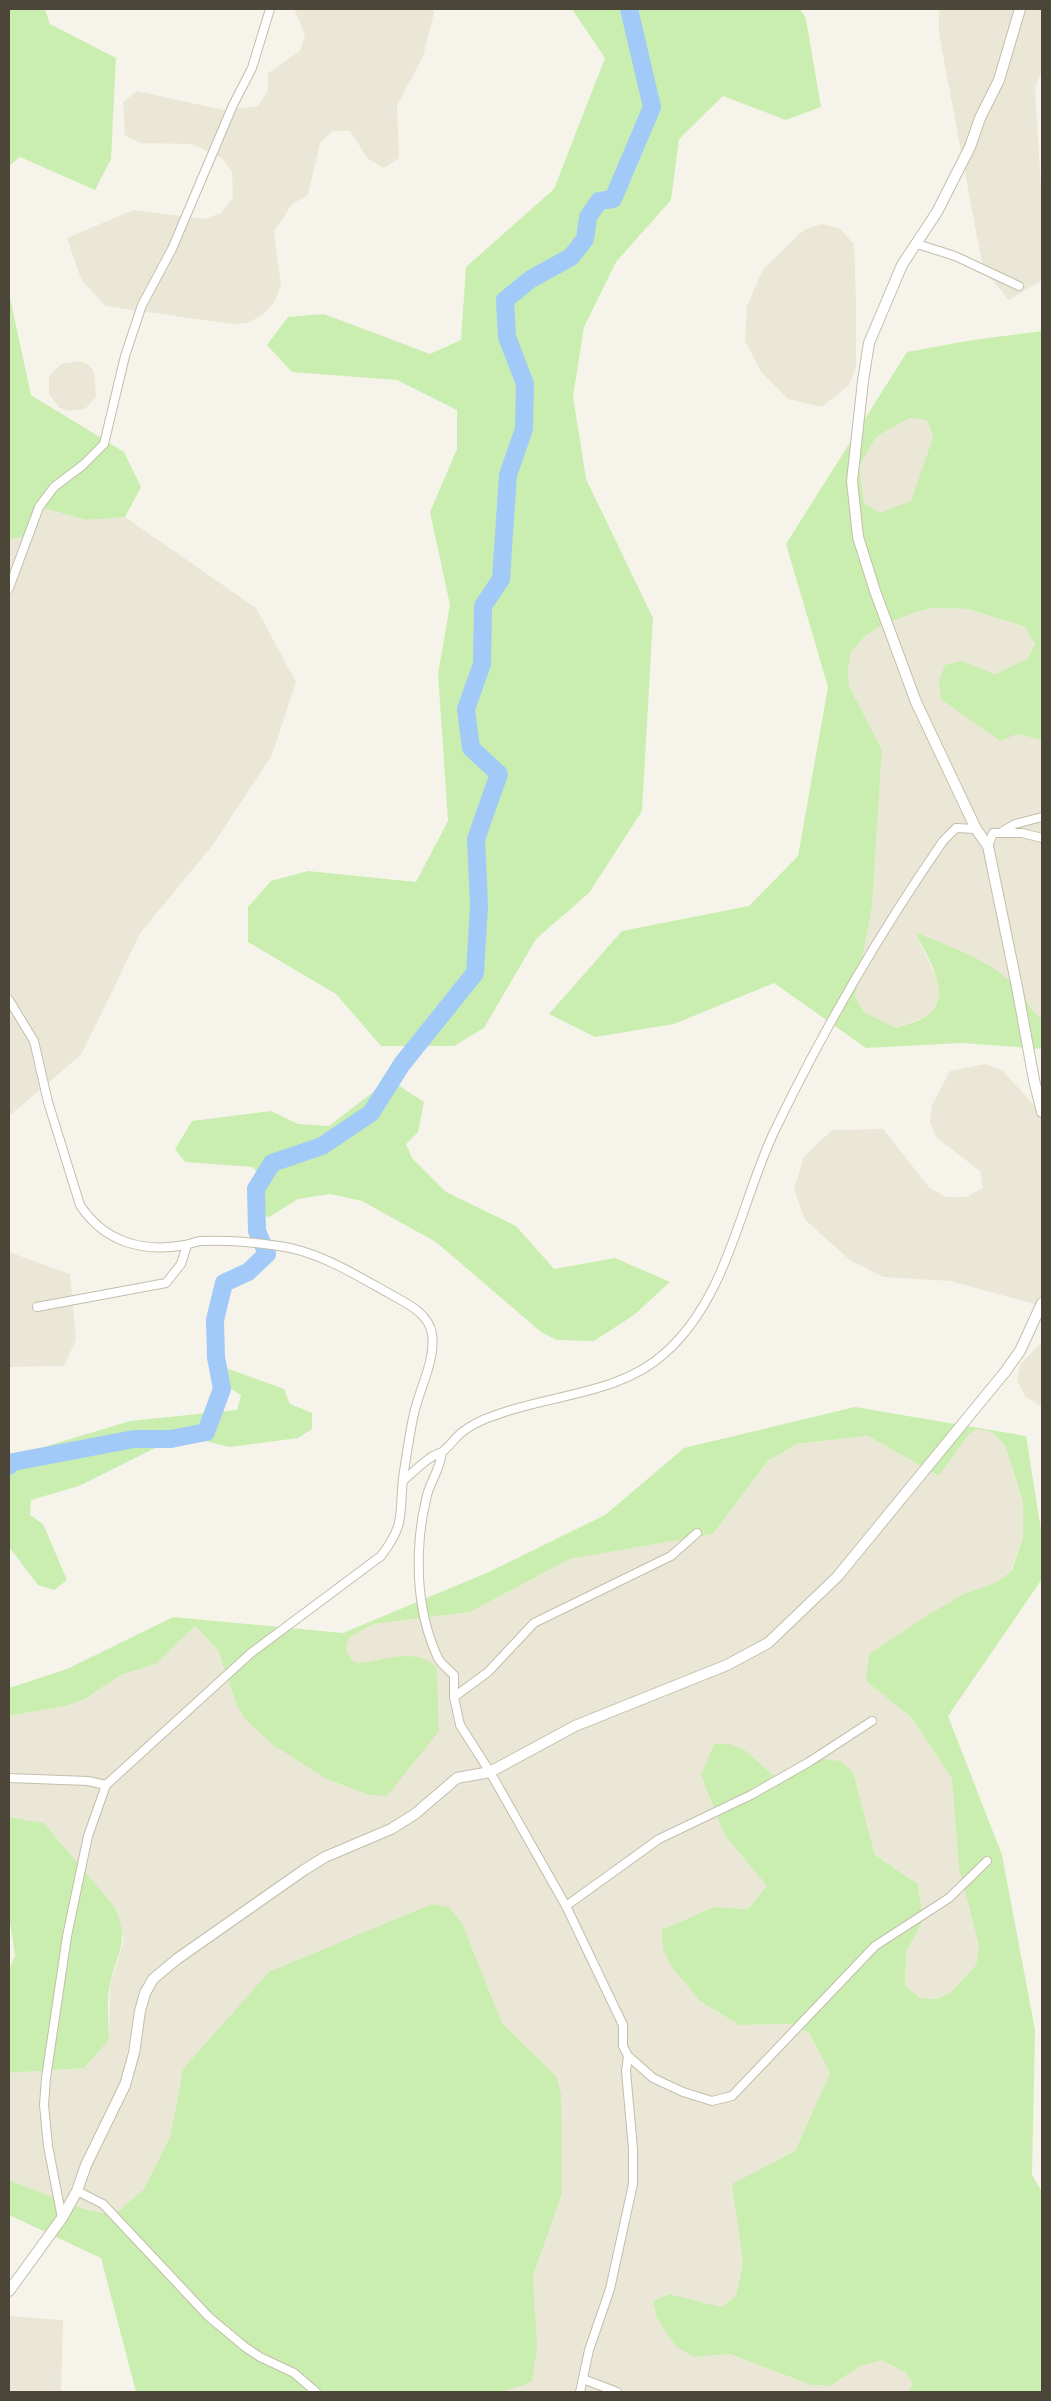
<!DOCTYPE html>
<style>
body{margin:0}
#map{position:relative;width:1051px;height:2401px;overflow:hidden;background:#f6f4ea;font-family:"Asap Condensed",sans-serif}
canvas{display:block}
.frame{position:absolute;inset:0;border:10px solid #4b4637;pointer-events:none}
</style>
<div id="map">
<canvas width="1051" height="2401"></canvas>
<div class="frame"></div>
</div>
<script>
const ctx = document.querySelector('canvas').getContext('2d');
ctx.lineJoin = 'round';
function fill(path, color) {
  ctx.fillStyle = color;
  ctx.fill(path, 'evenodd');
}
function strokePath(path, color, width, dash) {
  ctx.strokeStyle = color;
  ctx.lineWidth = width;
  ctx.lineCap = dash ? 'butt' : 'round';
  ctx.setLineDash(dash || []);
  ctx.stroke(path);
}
const residential = new Path2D(`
 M294 9H435L423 57 397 105 399 158 384 168 368 159 350 131H333L320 143 308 195 292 204 274 232 281 285 275 301 264 314 248 323 231 324 105 306 81 279 67 238 133 210 204 219 221 213 233 198 232 172 222 158 192 144 141 143 125 136 123 102 137 91 223 110 258 106 268 90V73L300 51 305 34Z
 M939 9H1042V71L1035 88 1041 187 1042 280 1009 300 983 269 939 34Z
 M821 224 839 228 854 244 856 299V368L849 385 822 407 788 399 762 373 745 341 747 306 763 269 804 230Z
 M79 361 88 364 94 371 96 397 85 409 69 411 60 408 49 395V377L61 364Z
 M909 418 927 420 933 437 911 502 879 513 864 502 859 467 876 437Z
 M39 507 87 520 125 517 256 608 296 682 272 755 212 846 141 932 81 1055 9 1116V540L28 535Z
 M933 608 969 609 1025 627 1035 644 1027 659 995 674 962 661 1017 734 1042 740V1019L1033 1014 1017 987 915 933 939 983 938 1000 929 1015 896 1028 864 1012 855 997 872 907 882 750 849 686 848 669 851 652 864 637 881 626 916 612Z
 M985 1064 1003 1071 1039 1111 1042 1119V1306L950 1281 883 1277 850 1260 805 1220 794 1189 804 1157 832 1130 883 1129 929 1187 946 1197H966L983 1188 980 1171 937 1138 930 1123 932 1105 950 1071Z
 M9 1252 70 1274 76 1340 64 1366 9 1367Z
 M1042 1342V1406H1040L1025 1396 1017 1381 1020 1365Z
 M977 1429 992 1432 1005 1445 1023 1502V1537L1011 1570 997 1582 964 1594 866 1681 912 1718 952 1779 959 1869 979 1946 976 1965 952 1991 937 1999 921 1998 905 1986 906 1952 923 1921 918 1884 875 1855 853 1772 823 1759 792 1777 773 1775 746 1751 725 1836 767 1886 748 1909 714 1907 700 2001 739 2025 790 2024 809 2033 830 2073 795 2151 733 2184 743 2262 736 2296 721 2307 670 2294 653 2301 657 2318 666 2333 694 2357 730 2354 811 2385 830 2386 859 2367 881 2360 905 2372 913 2383 908 2392H502L536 2347 533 2276 562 2194 556 2076 502 2023 462 1923 449 1907 183 2069 170 2137 144 2189 114 2215 84 2209 9 2180V2073L84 2068 109 2040 110 1986 124 1939 114 1906 44 1823 9 1817V1716L65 1706 83 1700 121 1675 156 1664 195 1626 218 1650 236 1703 439 1731 437 1669 413 1656 361 1663 353 1661 347 1653 346 1645 350 1637 373 1624 470 1612 570 1559 713 1534 768 1461 797 1444 868 1436 939 1476 969 1434Z
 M9 2316 63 2320 61 2392H9Z`);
const green = new Path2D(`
 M9 9H45L50 24 116 58 111 159 95 190 20 157 9 166Z
 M572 9H800L806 19 821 107 786 120 723 96 679 139 671 200 616 262 584 327 573 396 586 479 653 618 642 811 589 893 536 939 484 1028 454 1046H381L336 994 248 942V907L271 881 308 871 416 882 448 821 438 674 450 605 430 512 457 449V410L397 380 292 372 267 345 288 317 324 314 430 354 461 340 466 267 554 189 605 58Z
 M9 293 31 395 124 452 141 487 125 517 87 520 39 507 28 535 9 540Z
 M1042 331V740L1017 734 1000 741 941 699 939 681 945 665 962 661 995 674 1027 659 1035 644 1025 627 969 609 933 608 916 612 881 626 864 637 851 652 848 669 849 686 882 750 872 907 855 997 864 1012 896 1028C906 1024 921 1021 929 1014 954 993 925 954 915 932 950 947 989 959 1016 987 1027 997 1029 1011 1042 1019V1049L962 1043 866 1048 774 983 674 1024 595 1037 549 1014 622 931 749 906 798 856 828 687 786 544 907 352 973 340ZM909 418 927 420 933 437 911 501 879 513 864 502 859 467 876 437Z
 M398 1085 424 1102 418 1132 406 1144 412 1158 446 1192 516 1226 554 1269 615 1258 670 1282 634 1315 594 1341 557 1340 541 1332 436 1242 362 1201 330 1194 298 1199 269 1217 253 1212 263 1181 253 1167 185 1162 175 1149 192 1121 271 1111 298 1124 329 1126 381 1086Z
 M226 1368 284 1389 290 1404 312 1413V1429L298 1438 230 1447 181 1435 79 1486 31 1500 30 1515 43 1524 67 1580 54 1590 38 1585 9 1547V1462L24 1453 130 1421 237 1410 241 1395 226 1386Z
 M855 1407 1026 1436 1042 1536V1579L948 1716 1002 1855 1035 2030 1032 2175 1042 2192V2392H908L913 2383 905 2372 881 2360 859 2367 830 2386 811 2385 730 2354 694 2357 677 2347 666 2333 657 2318 653 2301 670 2294 721 2307 736 2296 743 2262 732 2184 795 2151 830 2073 809 2033 790 2024 739 2025 700 2001 671 1966 663 1949 662 1930 714 1907 748 1909 767 1886 725 1836 701 1775 714 1744H730L746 1751 773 1775 792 1777 822 1759 840 1761 853 1772 875 1855 918 1884 923 1921 906 1952 905 1986 921 1998 937 1999 952 1991 976 1965 979 1946 959 1869 952 1779 912 1718 866 1681 869 1654 931 1613 964 1594 997 1582 1012 1570 1023 1537V1502L1005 1445 992 1432 977 1429 969 1434 939 1476 868 1436 797 1444 768 1461 713 1534 570 1559 470 1612 373 1624 350 1637 346 1645 347 1653 353 1661 361 1663C385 1660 421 1646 437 1669L439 1731 387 1796 369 1795 325 1778 273 1745 245 1719 236 1703 218 1650 195 1626 156 1664 121 1675 83 1700 65 1706 9 1716V1688L67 1669 173 1617 343 1633 489 1572 605 1515 684 1448Z
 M9 1817 44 1823 114 1906C131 1943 117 1950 110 1985 106 2002 109 2023 109 2040L84 2068 9 2073V1970L15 1956 9 1915Z
 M432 1904 449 1907 462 1923 502 2023 556 2076 561 2093 562 2194 533 2276 537 2347 532 2382 502 2392H136L101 2258 9 2215V2180L84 2209 114 2215 144 2189 170 2137 183 2069 269 1972Z`);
const river = new Path2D(`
 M9 1466 13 1462 134 1439H171L206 1432 222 1389 216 1357 215 1320 224 1283 248 1272 267 1254 257 1231 256 1189 272 1163 322 1146 371 1113 402 1064 475 973 479 906 476 839 499 774 471 748 466 709 482 664 483 606 501 579 508 475 524 429 525 384 507 337 505 300 531 279 571 257 585 239 588 217 599 201 613 199 652 107 629 9`);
const minor = new Path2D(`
 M917 244 955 256 1019 286
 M9 588 39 507 54 487 83 465 104 444 125 356 142 305 172 249 233 105 252 68 270 9
 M1003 831 1015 824 1042 817
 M988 846 993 833H1022L1042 838
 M9 1000 34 1041 48 1102 80 1205C104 1242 143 1253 185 1245 190 1244 194 1242 200 1241 226 1240 253 1242 279 1246 318 1251 356 1275 390 1294 406 1303 429 1313 432 1334 436 1361 418 1391 413 1418 409 1438 406 1458 403 1478 399 1515 406 1523 381 1556L251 1653 106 1785 88 1836 67 1936 46 2078 44 2105 48 2146 62 2218
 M37 1307 166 1283 181 1264 187 1245
 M442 1452C440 1470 431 1480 427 1495 414 1547 415 1609 438 1658 441 1664 449 1670 454 1675V1697L460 1725 490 1772 566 1906 623 2025V2046L628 2056 626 2071 633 2149V2184L610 2289 589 2350 580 2392
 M403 1481C412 1473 420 1465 430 1458 434 1455 438 1454 442 1452 449 1447 454 1439 461 1433 471 1425 483 1419 496 1415 551 1394 619 1395 665 1353 728 1297 740 1204 774 1132 823 1030 879 934 943 841L956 828 976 829
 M454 1697 488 1672 534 1623 671 1556 697 1533
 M9 1778 88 1781 106 1785
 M566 1906 659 1839 751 1795 809 1762 872 1721
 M628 2056 653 2078 683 2092 712 2101 732 2096 875 1946 949 1898 987 1861
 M77 2191 103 2204 209 2317 245 2347 260 2357 294 2373 316 2392
 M583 2379 617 2392`);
const tertiary = new Path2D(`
 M1020 9 999 80 980 118 970 147 937 212 902 265 869 343 863 381 852 481 858 537 875 591 916 702 976 829 988 846 1017 987 1034 1080 1042 1112
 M9 2291 62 2218 77 2191 86 2165 125 2085 134 2053 140 2011 145 1993 153 1979 177 1959 304 1870 325 1857 391 1829 415 1814 457 1778 490 1772 575 1726 727 1665 768 1643 837 1577 1005 1372 1020 1351 1042 1303`);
fill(residential, '#ebe7d7');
fill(green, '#caeeaf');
strokePath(river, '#a1caf8', 18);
strokePath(minor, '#c3beab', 10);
strokePath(tertiary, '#c3beab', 12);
strokePath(minor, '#fff', 8);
strokePath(tertiary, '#fff', 10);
</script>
